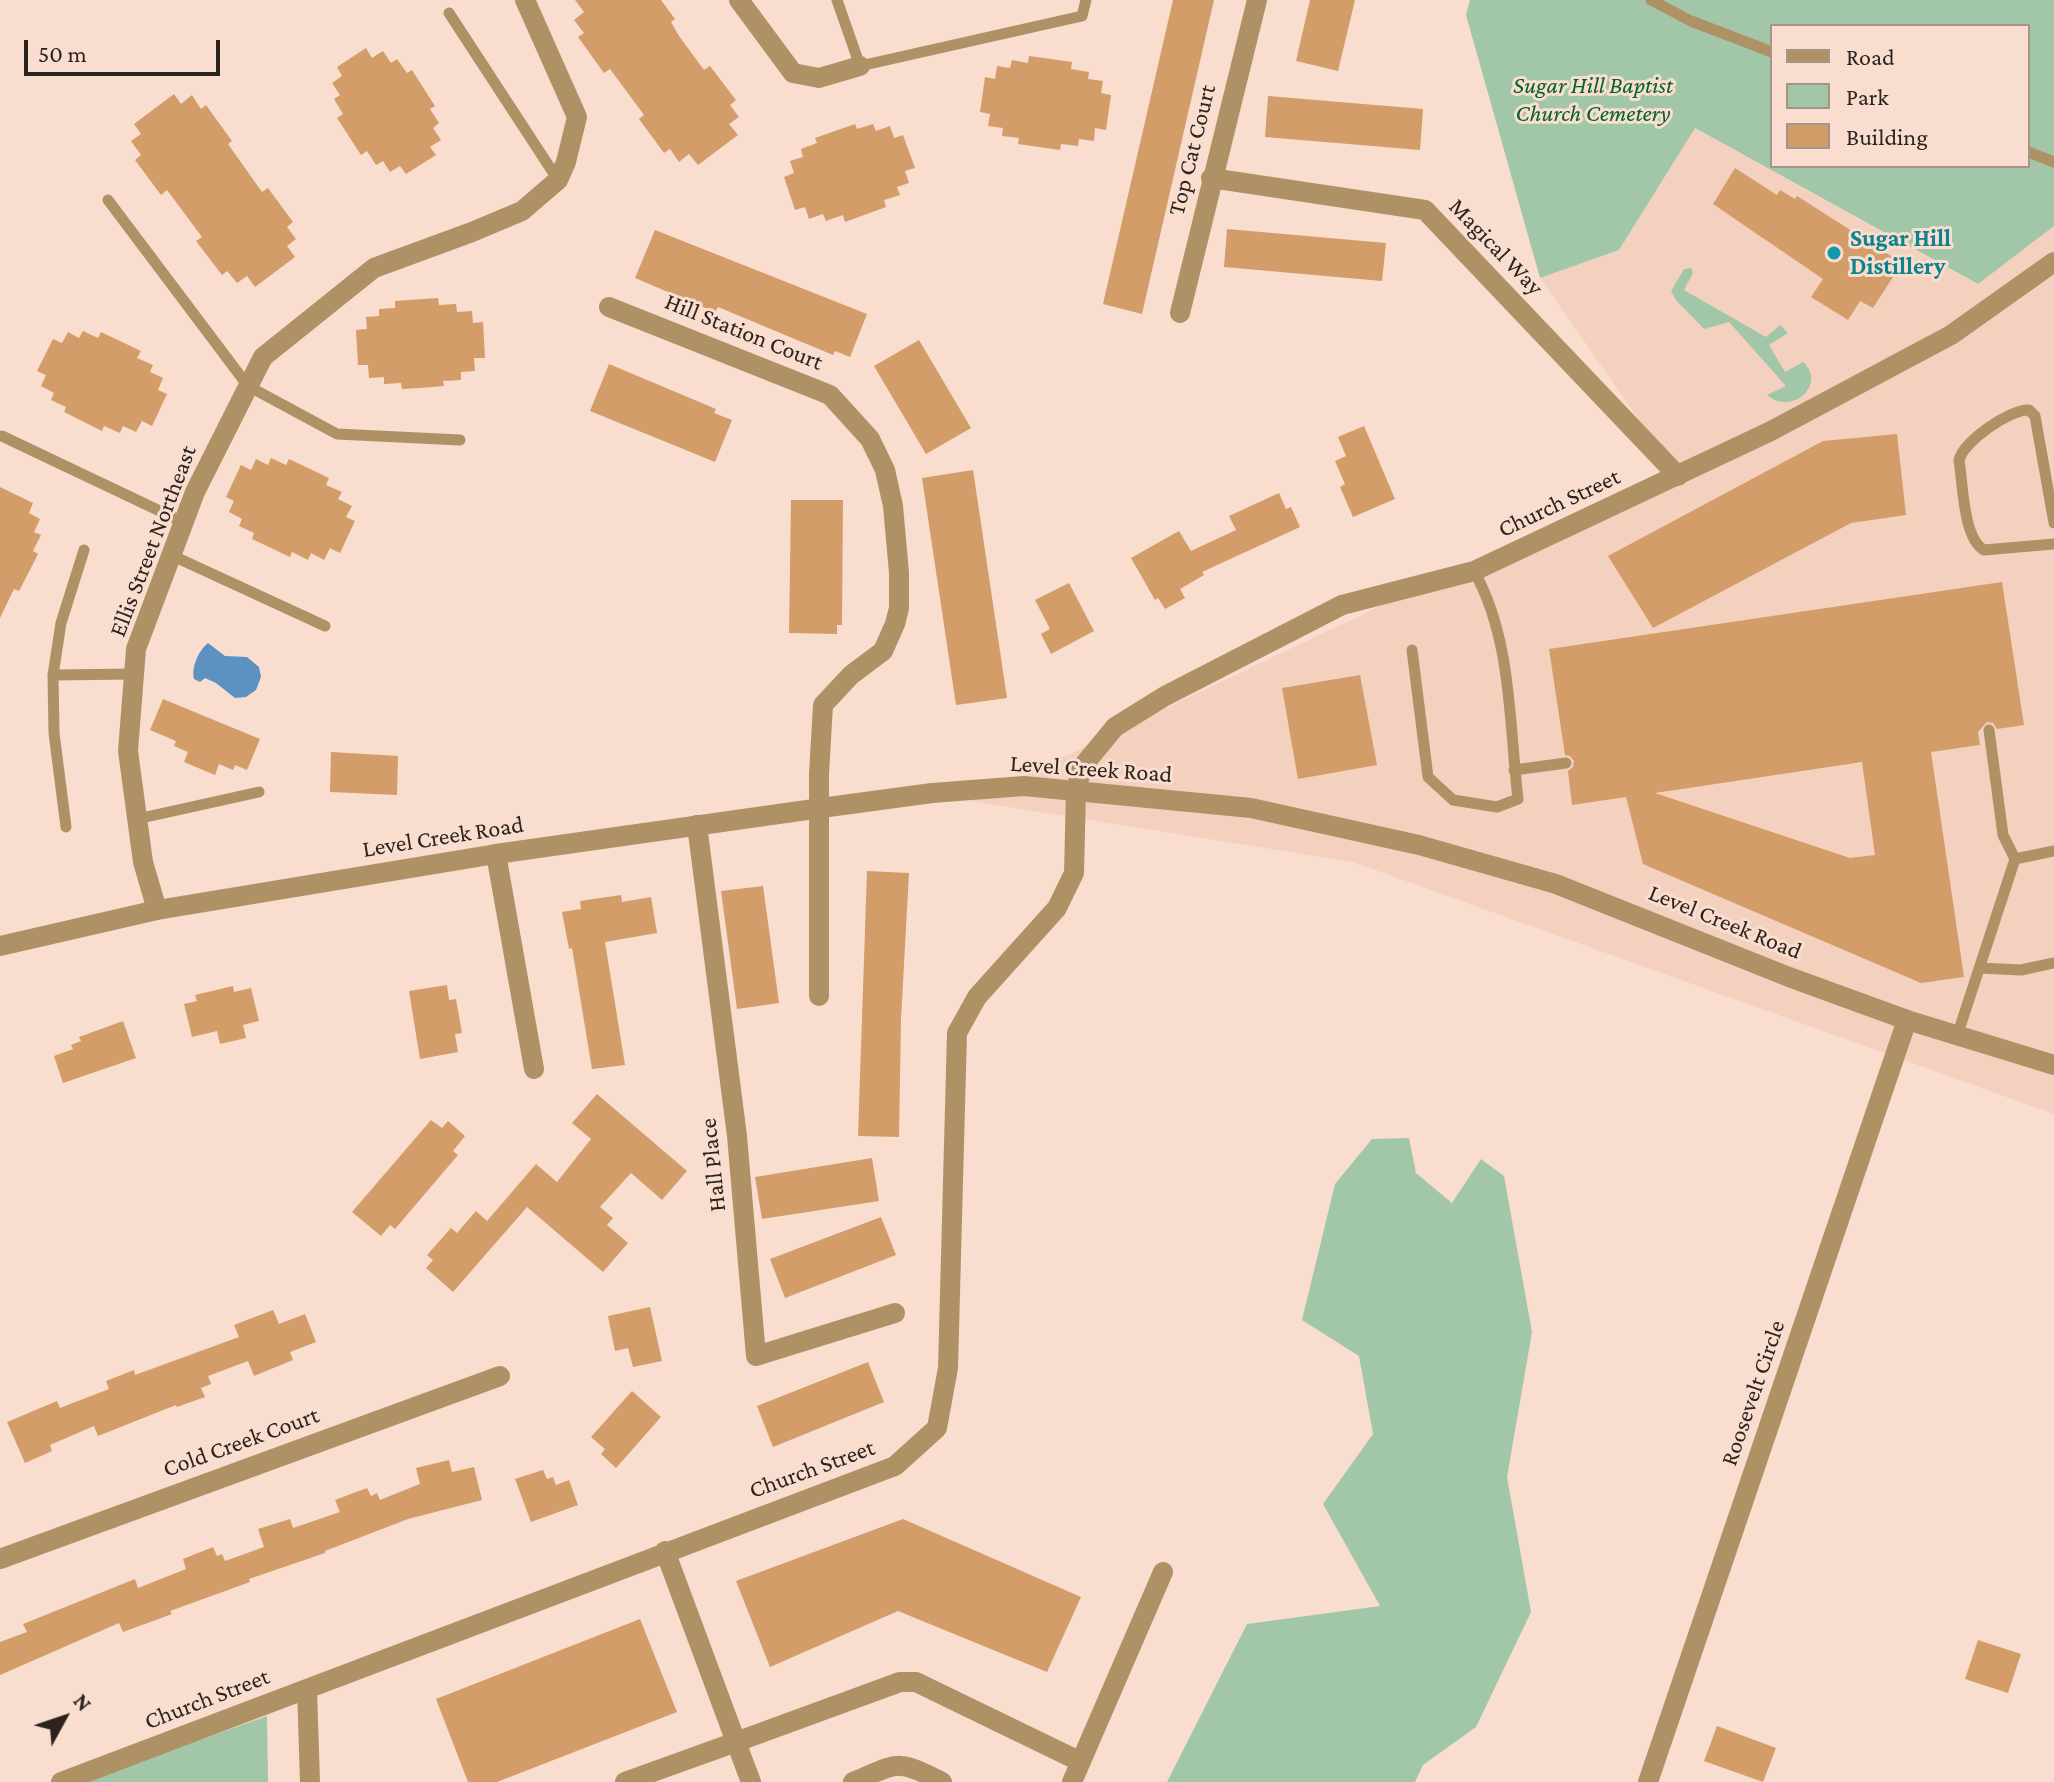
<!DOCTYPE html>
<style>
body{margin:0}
#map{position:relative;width:2054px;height:1782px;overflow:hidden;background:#f9ddcf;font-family:"Crimson Pro",serif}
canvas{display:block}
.legend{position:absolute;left:1770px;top:24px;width:260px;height:144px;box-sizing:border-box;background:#f9ddcf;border:2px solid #a79388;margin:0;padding:10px 14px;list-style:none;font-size:24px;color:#2d231e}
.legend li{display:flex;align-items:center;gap:16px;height:40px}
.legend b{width:40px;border:2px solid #a79388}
.north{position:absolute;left:24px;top:1678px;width:80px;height:80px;-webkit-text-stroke:6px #f9ddcf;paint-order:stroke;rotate:50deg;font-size:22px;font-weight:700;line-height:32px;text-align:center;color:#2d231e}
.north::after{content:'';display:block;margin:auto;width:28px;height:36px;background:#2d231e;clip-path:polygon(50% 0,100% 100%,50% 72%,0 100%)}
.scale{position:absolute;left:24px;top:40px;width:196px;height:36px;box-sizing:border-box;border:4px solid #2d231e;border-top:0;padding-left:10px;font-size:24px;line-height:28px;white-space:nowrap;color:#2d231e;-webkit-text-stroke:6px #f9ddcf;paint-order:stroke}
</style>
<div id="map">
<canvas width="2054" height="1782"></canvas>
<ul class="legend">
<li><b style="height:10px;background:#ae9266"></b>Road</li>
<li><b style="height:22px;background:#a2c7a8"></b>Park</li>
<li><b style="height:22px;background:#d29d69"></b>Building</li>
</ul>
<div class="north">N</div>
<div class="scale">50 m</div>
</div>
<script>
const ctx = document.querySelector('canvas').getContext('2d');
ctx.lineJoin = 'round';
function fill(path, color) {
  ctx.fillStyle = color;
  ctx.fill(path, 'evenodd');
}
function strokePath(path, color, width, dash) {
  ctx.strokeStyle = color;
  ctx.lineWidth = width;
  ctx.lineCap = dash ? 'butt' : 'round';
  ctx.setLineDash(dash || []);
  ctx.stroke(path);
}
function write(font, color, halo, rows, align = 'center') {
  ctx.font = font + ' "Crimson Pro",serif';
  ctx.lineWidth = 6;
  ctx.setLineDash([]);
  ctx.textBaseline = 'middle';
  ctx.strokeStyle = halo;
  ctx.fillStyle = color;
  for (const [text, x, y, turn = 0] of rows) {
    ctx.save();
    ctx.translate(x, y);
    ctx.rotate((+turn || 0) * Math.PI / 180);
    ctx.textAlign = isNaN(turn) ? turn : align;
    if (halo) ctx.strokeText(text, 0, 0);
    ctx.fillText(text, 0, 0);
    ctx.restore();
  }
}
const built = new Path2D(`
 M1694 128 1977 284 2054 226V1114L1353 862 971 801 1672 467 1540 278 1619 250Z`);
const green = new Path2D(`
 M1470 0H2054V226L1978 284 1695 128 1619 250 1540 278 1466 15ZM1772 26H2028V166H1772Z
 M1691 268 1693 273 1684 290 1766 337 1780 325 1788 333 1769 345 1785 372 1803 362C1827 383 1793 417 1767 395L1786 386 1729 322 1704 329 1676 300 1671 291 1684 269Z
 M1409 1138 1416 1173 1452 1203 1481 1159 1504 1176 1532 1332 1507 1477 1531 1612 1476 1727 1423 1765 1415 1782H1167L1247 1624 1380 1606 1323 1504 1373 1434 1359 1356 1302 1320 1335 1184 1372 1139Z
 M267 1716 268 1782H81Z`);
const water = new Path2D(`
 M208 643 225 656 247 657 259 667 261 677 256 690 246 697 235 698 216 683 205 678 200 682 194 679C191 667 199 650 208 643Z`);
const building = new Path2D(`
 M575 0H661L675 19 671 22 679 36 704 70 710 66 736 100 730 105 739 117 729 124 738 135 698 165 689 154 679 162 670 149 664 153 639 119 644 115 610 69 604 73 578 37 584 33 574 20 584 12Z
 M1173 0H1214L1142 314 1103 304Z
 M1310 0H1355L1338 71 1296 61Z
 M366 48 372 58 383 51 391 63 397 59 407 73 412 70 435 106 430 109 439 123 433 128 441 140 430 147 436 155 406 174 400 166 390 172 383 161 376 165 367 151 361 155 337 118 343 114 334 99 340 95 332 83 342 76 337 67Z
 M1029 56 1072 62 1071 69 1089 72 1088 79 1103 81 1101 93 1111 95 1106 130 1095 128 1094 141 1079 139 1078 146 1061 144 1060 150 1018 144 1019 138 1002 136 1003 128 988 126 990 114 980 112 985 77 995 79 997 66 1010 68 1012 60 1028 63Z
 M174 94 181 104 192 95 201 109 206 105 232 141 228 144 262 192 268 188 293 222 287 227 296 239 287 246 295 257 255 287 247 276 237 283 227 271 222 275 196 241 202 237 167 190 161 195 135 160 141 155 131 141 141 134 134 124Z
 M1268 96 1423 109 1420 150 1265 137Z
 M855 124 857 129 873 124 876 131 890 126 894 138 903 135 915 168 905 171 909 183 897 187 900 195 884 200 886 207 845 222 843 215 826 221 823 214 809 219 805 207 795 210 784 177 794 173 790 161 803 157 801 149 817 143 815 138Z
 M1735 168 1777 195 1780 190 1795 199 1797 196 1902 263 1873 308 1860 301 1848 320 1811 297 1823 279 1713 204Z
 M1227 229 1386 243 1382 281 1224 267Z
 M655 230 867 314 850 357 835 351 833 355 718 307 715 312 635 278Z
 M438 298 439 305 456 304 457 312 472 311 473 323 483 322 485 358H474L475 371 461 372V380L443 381 444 386 420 388 402 389 401 383 384 384V377L369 378 368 365H358L356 330 367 329 366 317 379 316V309L395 308V301Z
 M83 331 98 338 101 332 141 351 137 358 153 365 150 372 163 378 158 390 167 394 152 426 142 421 136 432 123 426 120 433 104 426 102 431 64 412 66 407 51 400 54 393 41 386 46 375 37 371 53 339 62 343 68 332 79 338Z
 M919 340 971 428 926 454 874 366Z
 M609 364 716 409 714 413 732 420 715 462 590 411Z
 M1364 426 1395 499 1353 517 1340 487 1345 484 1335 461 1346 456 1338 437Z
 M1897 434 1906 515 1851 523 1653 628 1608 556 1823 441Z
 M271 458 286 465 289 459 329 478 326 485 342 492 338 499 352 506 346 517 355 521 340 553 330 548 324 560 311 553 308 560 292 552 290 557 252 539 254 533 239 526 242 519 229 512 234 501 226 497 241 465 251 470 256 459 268 465Z
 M973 470 1007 698 956 705 922 478Z
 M0 487 33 503 29 513 40 519 34 532 41 535 33 551 38 554 32 566 19 591 14 589 0 618Z
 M1279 493 1286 509 1291 507 1300 527 1202 572 1204 575 1180 589 1185 598 1165 609 1158 598 1155 600 1131 558 1179 531 1191 551 1236 530 1229 516Z
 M791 500H843L842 625H837V634L789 633Z
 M2002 582 2024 725 1997 729 1993 723 1987 722 1978 732 1980 745 1931 752 1964 977 1921 983 1643 864 1626 797 1572 805 1568 771 1573 767 1574 761 1570 756 1565 755 1549 649ZM1862 762 1875 855 1850 858 1655 793Z
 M1069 583 1094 631 1051 654 1041 634 1050 629 1035 600Z
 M1360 675 1377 765 1298 779 1282 688Z
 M163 699 260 739 247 770 235 765 233 770 219 764 215 775 184 762 188 752 174 746 176 741 150 730Z
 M331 752 398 756 397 795 330 792Z
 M867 871 909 873 901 1019 899 1137 858 1136Z
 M763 886 779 1003 737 1009 721 891Z
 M621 895 622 902 651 897 657 933 605 942 625 1065 592 1069 572 948 569 949 562 912 581 909 580 901Z
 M447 985 449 1000 456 999 462 1033 455 1034 458 1052 420 1059 409 991Z
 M233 986 234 992 251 988 259 1021 243 1025 246 1038 220 1044 217 1031 192 1037 184 1004 197 1001 195 995Z
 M123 1021 136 1058 63 1083 54 1056 73 1049 71 1045 81 1041 79 1037Z
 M597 1094 687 1171 662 1200 631 1173 600 1207 613 1218 607 1225 628 1243 603 1272 527 1207 453 1292 426 1268 433 1260 427 1255 451 1228 457 1233 476 1211 487 1221 536 1164 557 1182 591 1139 572 1123Z
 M431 1120 442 1128 448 1121 465 1136 453 1151 458 1155 395 1229 390 1225 381 1236 352 1212Z
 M872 1158 879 1201 762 1219 755 1177Z
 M881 1217 896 1255 785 1298 770 1259Z
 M650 1307 662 1361 633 1367 628 1348 615 1351 608 1316Z
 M273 1310 279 1324 305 1314 316 1342 290 1352 293 1360 254 1376 248 1361 208 1376 211 1384 201 1388 205 1397 177 1407 176 1405 98 1436 94 1426 50 1445 52 1451 25 1463 7 1422 57 1401 60 1408 109 1389 106 1381 134 1370 135 1375 239 1337 234 1325Z
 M868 1362 884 1402 773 1447 757 1406Z
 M632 1391 661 1417 616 1468 601 1454 605 1449 591 1437Z
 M449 1460 452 1472 474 1467 482 1500 408 1519 325 1551V1553L249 1579 250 1582 170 1611 172 1614 123 1632 119 1623 0 1675V1642L27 1632 23 1624 135 1579 138 1588 186 1569 183 1559 213 1547 217 1556 222 1554 225 1561 264 1547 258 1529 290 1519 293 1528 340 1512 335 1500 367 1488 371 1496 377 1493 380 1500 420 1484 416 1468Z
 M543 1470 547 1479 553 1477 556 1485 569 1480 578 1505 531 1522 515 1479Z
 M903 1519 1081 1597 1047 1672 898 1611 770 1667 736 1581Z
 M640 1619 677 1712 497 1782H468L436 1699Z
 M1978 1640 2021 1654 2008 1693 1965 1679Z
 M1717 1726 1776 1748 1763 1782 1704 1761Z`);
const service = new Path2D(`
 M837 0 860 66 1082 16 1086 0
 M1651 0 1691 21 1772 52
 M449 13 558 180
 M2028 152 2054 162
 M108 200 248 386 337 434 460 440
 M2 436 183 522
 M2054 523 2035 416 2029 410C2010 409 1964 441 1959 460 1963 484 1963 538 1984 550L2054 544
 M171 555 325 626
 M1412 650 1428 777 1453 800 1497 807 1518 799C1509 723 1512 639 1474 571
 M53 675 61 623 84 550
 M1989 730 2003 835 2015 859
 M1514 770 1566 763
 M137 819 259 792
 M66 827 54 733 53 675 134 674
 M1980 968 2021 970 2054 963
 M1957 1036 2015 859 2054 851`);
const minor = new Path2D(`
 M739 0 793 73 819 78 860 66
 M1211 178 1425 210 1678 476
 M609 307 830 395 870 439 885 470 893 506 899 573V608L895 624 883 651 851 675 823 705 819 774V996
 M1180 313 1257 0
 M697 825 737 1136 756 1356 895 1313
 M496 854 534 1069
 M157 910 143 862 128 751 136 649 195 492 263 357 374 268 472 232 522 211 558 180 566 162 577 117 525 0
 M665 1551 736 1742 900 1682H916L1081 1762
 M0 1559 500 1376
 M307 1689 310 1782
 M61 1782 895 1466 937 1428 948 1368 957 1033 977 997 1057 908 1074 873 1076 791
 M625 1782 736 1742 751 1782
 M853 1782C900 1762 896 1759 942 1782
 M1072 1782 1163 1572
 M1648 1782 1907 1020`);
const tertiary = new Path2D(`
 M1076 791 1082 767 1115 727 1165 696 1342 605 1474 571 1771 431 1951 335 2054 262
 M0 946 157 910 496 854 821 808 932 793 1024 786 1251 808 1419 845 1556 884 1789 977 1907 1020 2054 1065`);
const markers = [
 [1834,253,8,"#0f9aa8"]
];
const parkNames = [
 ["Sugar Hill Baptist",1593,86],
 ["Church Cemetery",1593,114]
];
const streetNames = [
 ["Top Cat Court",1192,150,-76],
 ["Magical Way",1496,247,46],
 ["Hill Station Court",744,332,22],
 ["Church Street",1559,503,-25],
 ["Ellis Street Northeast",153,541,-69],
 ["Level Creek Road",1091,769,4],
 ["Level Creek Road",443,837,-9],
 ["Level Creek Road",1725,922,22],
 ["Hall Place",713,1165,-96],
 ["Roosevelt Circle",1753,1393,-71],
 ["Cold Creek Court",241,1442,-20],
 ["Church Street",812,1469,-20],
 ["Church Street",207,1699,-21]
];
const cultureNames = [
 ["Sugar Hill",1850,239],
 ["Distillery",1850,267]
];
fill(built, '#f4d0bf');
fill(green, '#a2c7a8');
fill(water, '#5b92c2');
fill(building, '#d29d69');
strokePath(service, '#ae9266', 11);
strokePath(minor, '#ae9266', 20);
strokePath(tertiary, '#ae9266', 20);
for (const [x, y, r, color] of markers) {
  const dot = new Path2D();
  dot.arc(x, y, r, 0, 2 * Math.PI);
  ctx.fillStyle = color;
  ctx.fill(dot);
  strokePath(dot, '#f9ddcf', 3);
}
write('italic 24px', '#006429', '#f9ddcf', parkNames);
write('24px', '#2d231e', '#f9ddcf', streetNames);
write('bold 24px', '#0d838f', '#f9ddcf', cultureNames, 'left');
</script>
